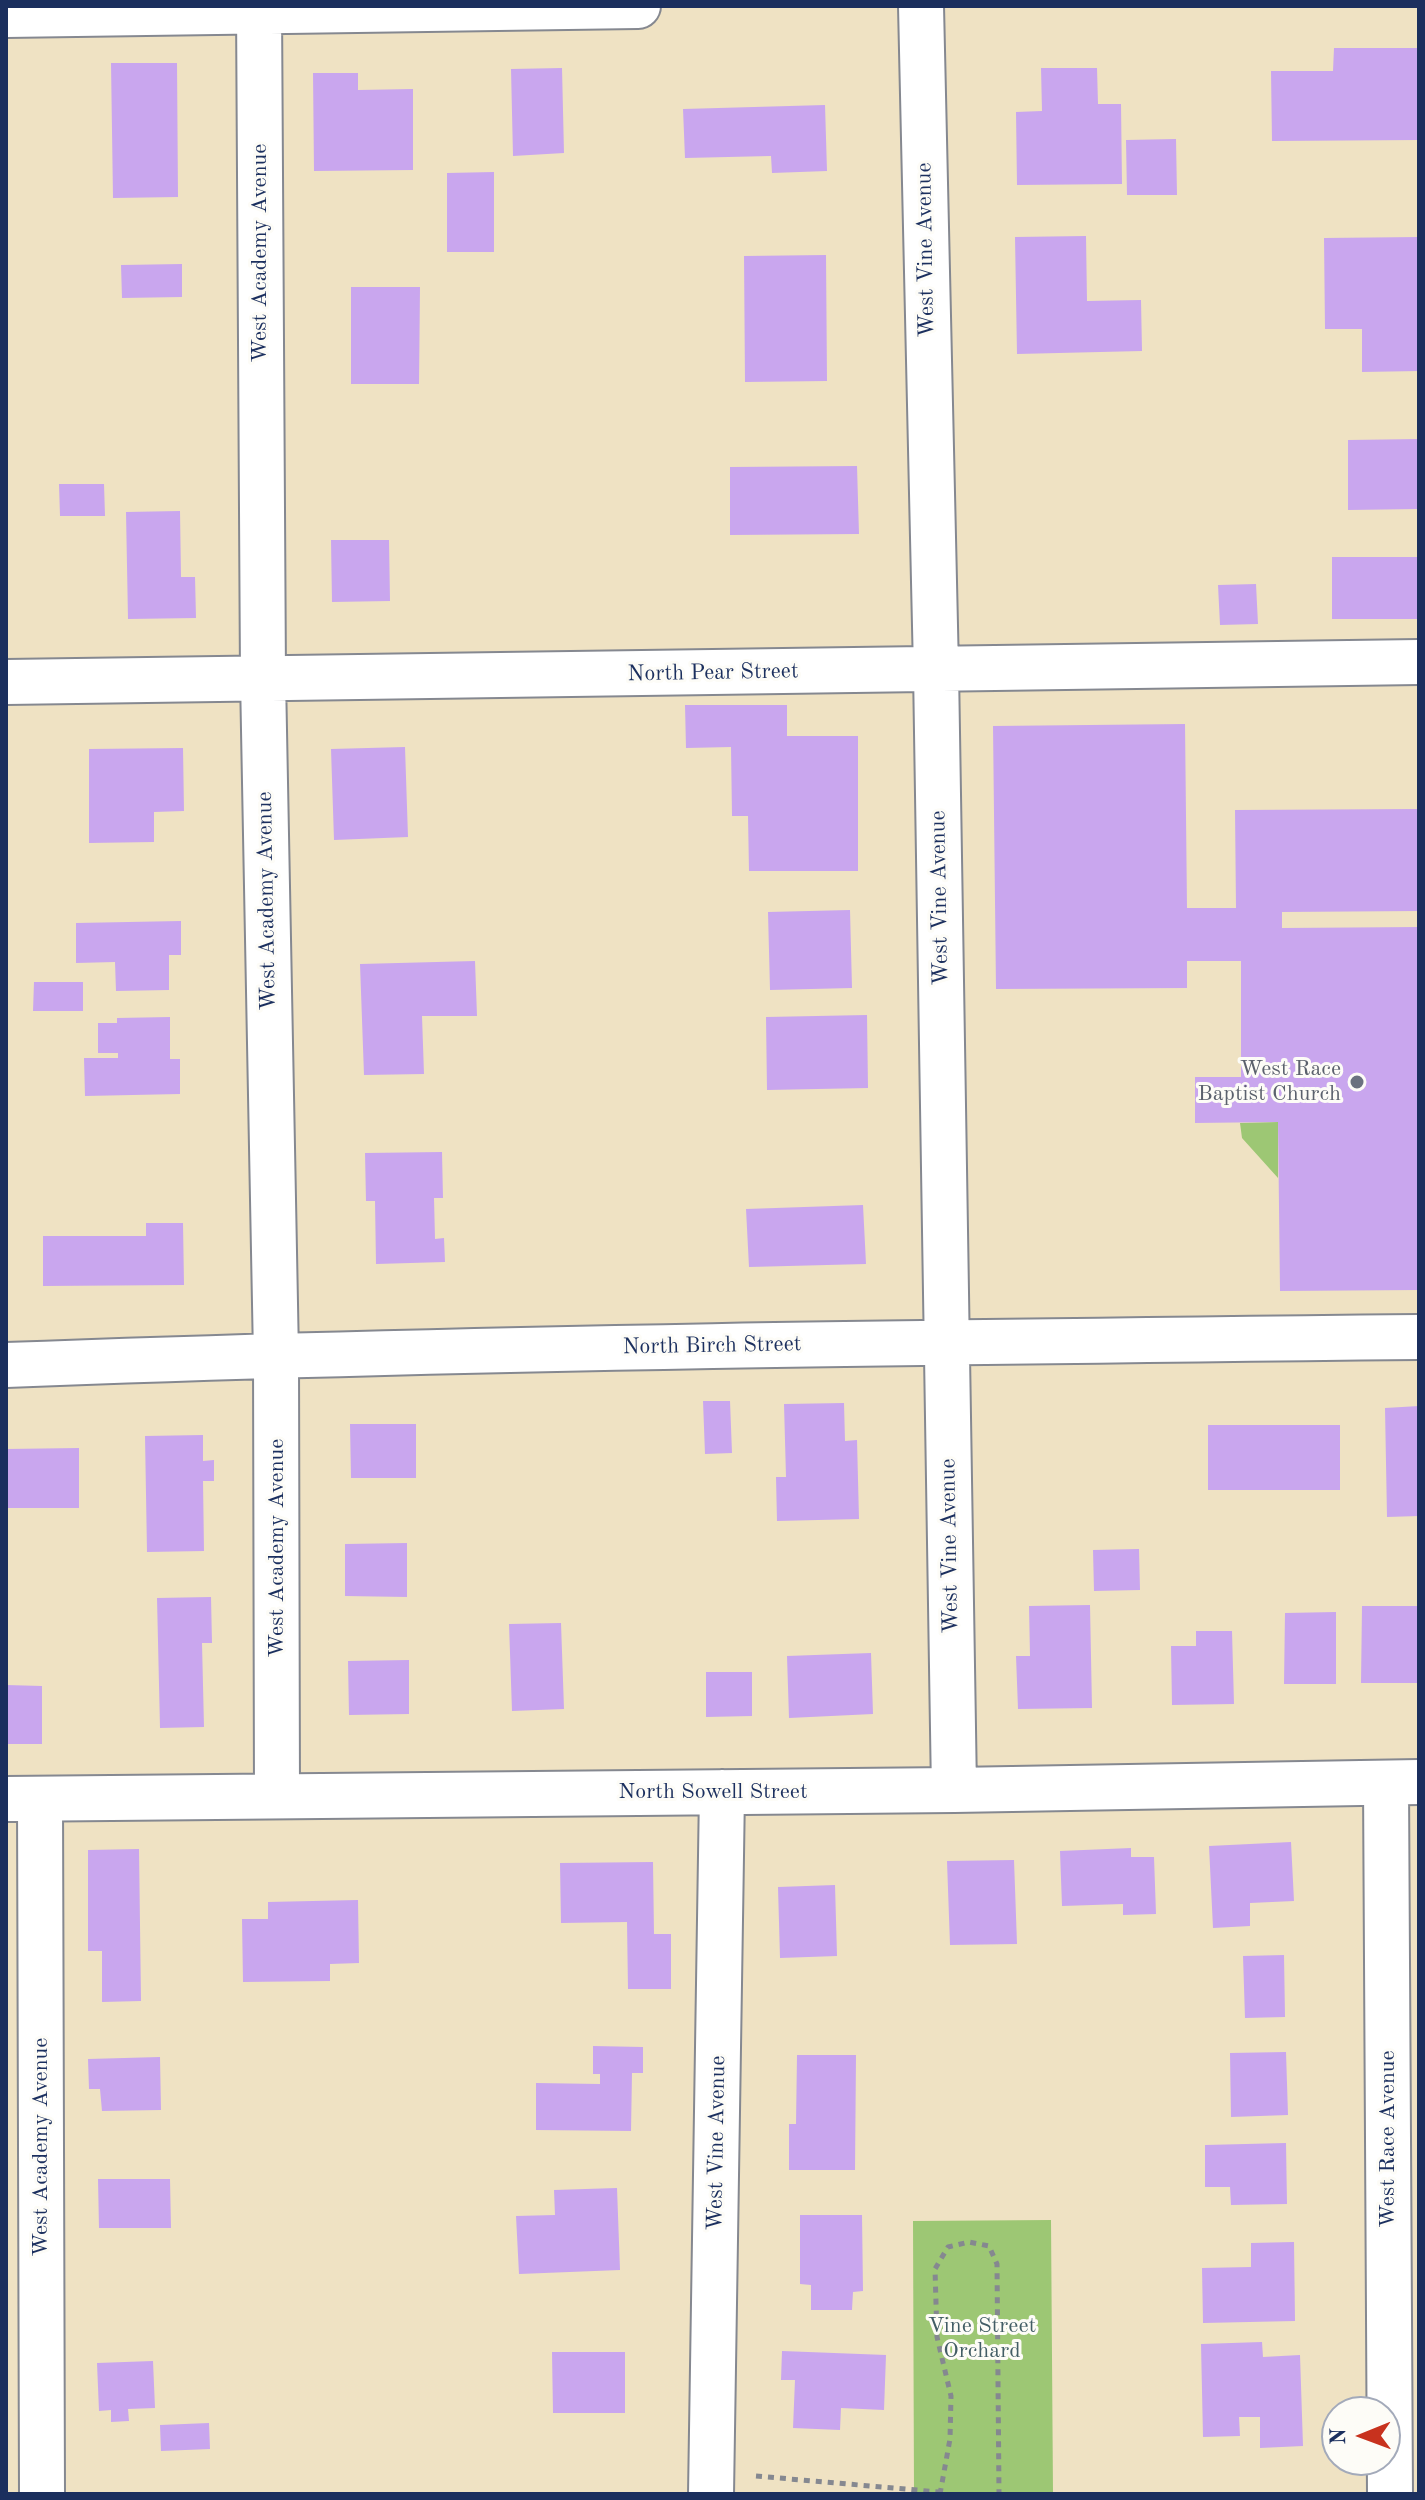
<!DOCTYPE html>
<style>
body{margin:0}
#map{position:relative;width:1425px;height:2500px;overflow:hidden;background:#efe2c3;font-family:"Old Standard TT",serif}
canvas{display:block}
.frame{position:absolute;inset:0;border:8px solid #1b2f5e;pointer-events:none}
.north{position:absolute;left:1321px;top:2396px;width:80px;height:80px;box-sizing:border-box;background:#fdfcf7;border:2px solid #a3aaba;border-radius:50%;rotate:269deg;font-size:22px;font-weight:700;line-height:32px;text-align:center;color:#1b2f5e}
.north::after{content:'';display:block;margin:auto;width:28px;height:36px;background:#c8321e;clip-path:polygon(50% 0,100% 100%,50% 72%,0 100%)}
</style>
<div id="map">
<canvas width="1425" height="2500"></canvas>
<div class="frame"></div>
<div class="north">N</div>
</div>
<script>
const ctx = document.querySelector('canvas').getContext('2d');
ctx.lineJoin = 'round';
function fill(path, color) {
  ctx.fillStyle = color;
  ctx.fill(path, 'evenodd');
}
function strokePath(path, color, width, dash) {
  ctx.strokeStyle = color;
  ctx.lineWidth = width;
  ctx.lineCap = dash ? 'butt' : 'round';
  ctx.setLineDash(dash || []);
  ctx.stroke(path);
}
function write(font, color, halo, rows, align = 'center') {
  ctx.font = font + ' "Old Standard TT",serif';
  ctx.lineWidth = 6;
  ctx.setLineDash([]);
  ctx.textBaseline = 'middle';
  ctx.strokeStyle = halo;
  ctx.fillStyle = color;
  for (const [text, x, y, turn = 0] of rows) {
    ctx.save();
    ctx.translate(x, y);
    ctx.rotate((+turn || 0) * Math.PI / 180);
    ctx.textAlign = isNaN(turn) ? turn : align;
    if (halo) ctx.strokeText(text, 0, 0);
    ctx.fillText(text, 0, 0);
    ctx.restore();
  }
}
const green = new Path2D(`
 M1278 1122V1178L1242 1138 1240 1123Z
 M1051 2220 1053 2494H914L913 2221Z`);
const building = new Path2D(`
 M1334 48H1419V140L1272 141 1271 71H1333Z
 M111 63H177L178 197 113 198Z
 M562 68 564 153 513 156 511 69Z
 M1041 68H1097L1098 104H1121L1122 184 1017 185 1016 112 1042 111Z
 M313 73H358V90L413 89V170L314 171Z
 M825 105 827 171 772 173 771 156 685 158 683 109Z
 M1176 139 1177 195H1127L1126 140Z
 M494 172V252H447V173Z
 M1086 236 1087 301 1141 300 1142 351 1017 354 1015 237Z
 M1419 237V371L1362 372V329H1325L1324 238Z
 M826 255 827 381 745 382 744 256Z
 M182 264V297L122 298 121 265Z
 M351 287H420L419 384H351Z
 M1419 439V509L1348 510V440Z
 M857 466 859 534 730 535V467Z
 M59 484H104L105 516H60Z
 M180 511 181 577H195L196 618 128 619 126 512Z
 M331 540H389L390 601 332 602Z
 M1332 557H1419V619H1332Z
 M1256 584 1258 624 1220 625 1218 585Z
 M685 705H787V736H858V871H749L748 816H732L731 747 686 748Z
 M1185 724 1187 908H1236L1235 810 1419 809V911L1282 912V928L1419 927V1290L1280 1291 1278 1122 1195 1123V1077H1241V961H1187V988L996 989 993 726Z
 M405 747 408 837 334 840 331 749Z
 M183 748 184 811 154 812V842L89 843V749Z
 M850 910 852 988 770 990 768 912Z
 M181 921V955H169V990L116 991 115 962 76 963V923Z
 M475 961 477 1016H422L424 1074 364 1075 360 964Z
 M34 982H83V1011H33Z
 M867 1015 868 1088 767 1090 766 1017Z
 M170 1017V1059H180V1094L85 1096 84 1058H118V1053H98V1023H117V1018Z
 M442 1152 443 1198H434L435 1239 444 1238 445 1262 376 1264 375 1201H366L365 1153Z
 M863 1205 866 1264 749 1267 746 1209Z
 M146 1223H183L184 1285 43 1286V1236H146Z
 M703 1401H730L732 1453 705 1454Z
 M844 1403 845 1441 857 1440 859 1519 777 1521 776 1477H786L784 1404Z
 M1419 1406V1516L1387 1517 1385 1408Z
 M350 1424H416V1478H351Z
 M1208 1425H1340V1490H1208Z
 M203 1435V1461L214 1460V1481H203L204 1551 147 1552 145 1436Z
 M79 1448V1508H6V1449Z
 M407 1543V1597L345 1596V1544Z
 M1139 1549 1140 1590 1094 1591 1093 1550Z
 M211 1597 212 1643H202L204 1727 160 1728 157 1598Z
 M1090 1605 1092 1708 1018 1709 1016 1656H1030L1029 1606Z
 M1362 1606H1419V1683H1361Z
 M1336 1612V1684H1284L1285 1613Z
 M561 1623 564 1709 512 1711 509 1624Z
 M1196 1631H1232L1234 1704 1172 1705 1171 1646H1196Z
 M871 1653 873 1714 789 1718 787 1656Z
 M409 1660V1714L349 1715 348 1661Z
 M706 1672H752V1716L706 1717Z
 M6 1685 42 1686V1744H6Z
 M1291 1842 1294 1901 1250 1903V1926L1213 1928 1209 1846Z
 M1131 1848V1857H1154L1156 1914 1123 1915V1904L1062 1906 1060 1851Z
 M139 1849 141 2001 102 2002V1951H88V1850Z
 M1014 1860 1017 1944 950 1945 947 1861Z
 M653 1862 654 1934H671V1989H628L627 1922 561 1923 560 1863Z
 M835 1885 837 1956 780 1958 778 1887Z
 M358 1900 359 1963 330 1964V1981L243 1982 242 1919H268V1902Z
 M1284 1955 1285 2017 1245 2018 1243 1956Z
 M593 2046 643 2047V2073H632L631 2131 536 2130V2083L600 2084V2074H593Z
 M1286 2052 1288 2115 1231 2117 1230 2053Z
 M797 2055H856L855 2170H789V2124H796Z
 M160 2057 161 2110 102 2111 100 2089H89L88 2059Z
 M1286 2143 1287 2204 1231 2205 1230 2187H1205V2145Z
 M98 2179H170L171 2228H99Z
 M617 2188 620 2270 519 2274 516 2216 555 2215 554 2190Z
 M800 2215H862L863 2291 853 2292 852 2310H811V2285L800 2284Z
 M1294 2242 1295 2321 1203 2323 1202 2268 1251 2267V2243Z
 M1262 2342 1263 2357 1300 2355 1303 2446 1260 2448V2417H1239L1240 2436 1203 2437 1201 2344Z
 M782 2351 886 2355 884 2410 841 2408 840 2430 793 2428 795 2380H781Z
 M552 2352H625V2413H553Z
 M153 2361 155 2408 128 2409 129 2421 111 2422V2410L99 2411 97 2363Z
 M209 2423 210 2449 161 2451 160 2425Z`);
const path = new Path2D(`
 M756 2476 939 2492
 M940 2494 950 2439 951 2396 937 2337 935 2269 948 2247 969 2242 989 2246 997 2264 999 2494`);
const street = new Path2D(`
 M259 6 263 678 276 1355 277 1795
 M921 6 936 670 954 1790
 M6 15 638 6
 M6 682 1419 662
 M6 1365C477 1347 948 1342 1419 1337
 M1386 1783 1390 2494
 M6 1799 954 1790 1419 1782
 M40 1799 42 2494
 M711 2494 722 1792`);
const markers = [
 [1357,1082,8,"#6b7280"]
];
const streetNames = [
 ["West Vine Avenue",926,250,-91],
 ["West Academy Avenue",260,253,-90],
 ["North Pear Street",713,673,-1],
 ["West Vine Avenue",940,898,-91],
 ["West Academy Avenue",267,901,-91],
 ["North Birch Street",712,1346,-1],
 ["West Vine Avenue",950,1546,-91],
 ["West Academy Avenue",277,1548,-90],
 ["North Sowell Street",713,1792],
 ["West Race Avenue",1388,2139,-90],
 ["West Vine Avenue",717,2143,-89],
 ["West Academy Avenue",41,2147,-90]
];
const worshipNames = [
 ["West Race",1341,1069],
 ["Baptist Church",1341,1094]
];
const parkNames = [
 ["Vine Street",982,2326],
 ["Orchard",982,2351]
];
fill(green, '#9dc774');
fill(building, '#c9a6ee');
strokePath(street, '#858890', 48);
strokePath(path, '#858890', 5, [6, 6]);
strokePath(street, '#fff', 44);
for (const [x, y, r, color] of markers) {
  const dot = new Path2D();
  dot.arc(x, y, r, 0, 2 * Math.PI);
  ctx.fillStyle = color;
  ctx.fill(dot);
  strokePath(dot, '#fdfcf7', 3);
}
write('22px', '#1b2f5e', '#fdfcf7', streetNames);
write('22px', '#5b616d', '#fdfcf7', worshipNames, 'right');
write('22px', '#425d65', '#fdfcf7', parkNames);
</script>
